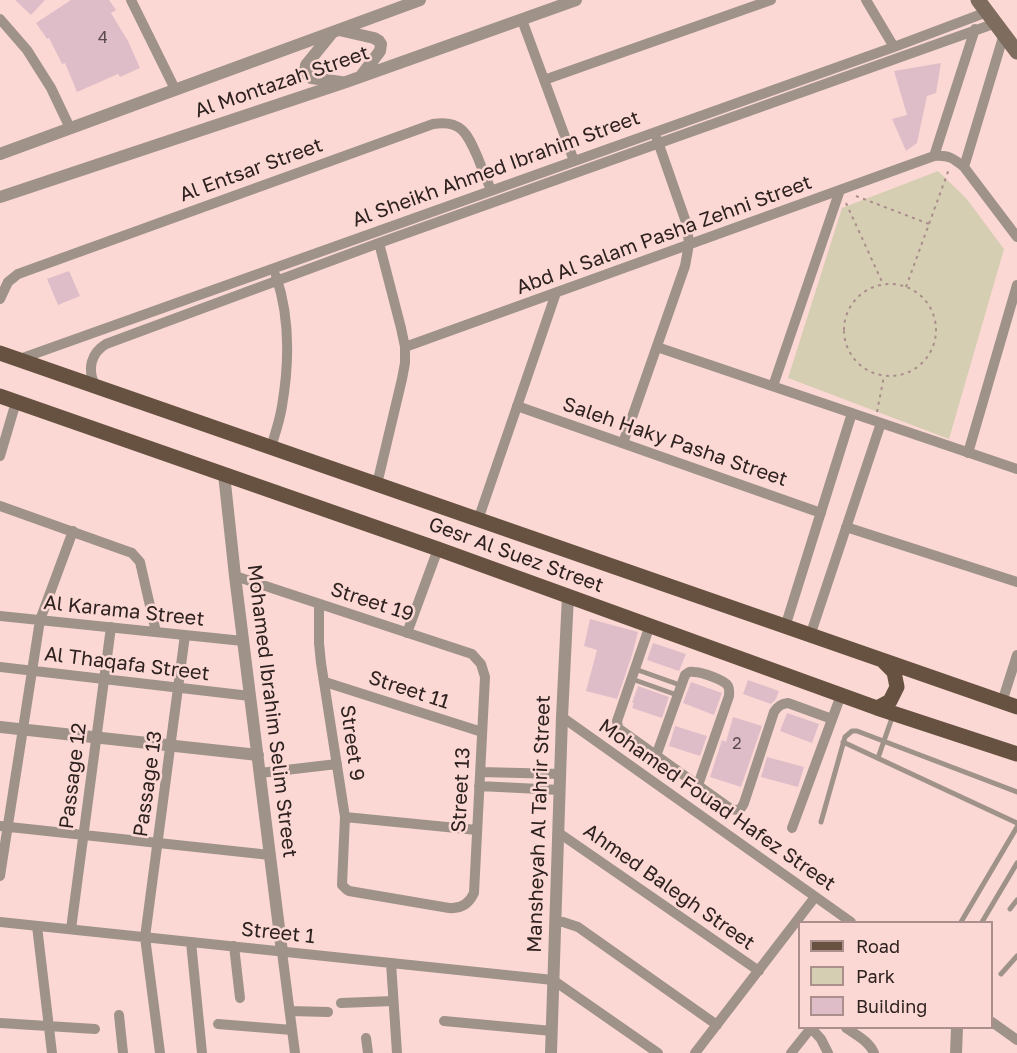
<!DOCTYPE html>
<style>
body{margin:0}
#map{position:relative;width:1017px;height:1053px;overflow:hidden;background:#fcd8d4;font-family:"Golos Text",sans-serif}
canvas{display:block}
.legend{position:absolute;left:798px;top:921px;width:195px;height:108px;box-sizing:border-box;background:#fcd8d4;border:2px solid #aa8f8c;margin:0;padding:8px 10px;list-style:none;font-size:18px;color:#2e2220}
.legend li{display:flex;align-items:center;gap:12px;height:30px}
.legend b{width:30px;border:2px solid #aa8f8c}
</style>
<div id="map">
<canvas width="1017" height="1053"></canvas>
<ul class="legend">
<li><b style="height:8px;background:#675241"></b>Road</li>
<li><b style="height:16px;background:#d6ceb2"></b>Park</li>
<li><b style="height:16px;background:#debdc9"></b>Building</li>
</ul>
</div>
<script>
const ctx = document.querySelector('canvas').getContext('2d');
ctx.lineJoin = 'round';
function fill(path, color) {
  ctx.fillStyle = color;
  ctx.fill(path, 'evenodd');
}
function strokePath(path, color, width, dash) {
  ctx.strokeStyle = color;
  ctx.lineWidth = width;
  ctx.lineCap = dash ? 'butt' : 'round';
  ctx.setLineDash(dash || []);
  ctx.stroke(path);
}
function write(font, color, halo, rows, align = 'center') {
  ctx.font = font + ' "Golos Text",sans-serif';
  ctx.lineWidth = 5;
  ctx.setLineDash([]);
  ctx.textBaseline = 'middle';
  ctx.strokeStyle = halo;
  ctx.fillStyle = color;
  for (const [text, x, y, turn = 0] of rows) {
    ctx.save();
    ctx.translate(x, y);
    ctx.rotate((+turn || 0) * Math.PI / 180);
    ctx.textAlign = isNaN(turn) ? turn : align;
    if (halo) ctx.strokeText(text, 0, 0);
    ctx.fillText(text, 0, 0);
    ctx.restore();
  }
}
const green = new Path2D(`
 M938 171 966 198 1004 249 949 439 788 378 842 208Z`);
const building = new Path2D(`
 M15 0H45L31 15Z
 M71 0H109L116 10 111 13 128 41 140 68 120 77 118 74 77 92 65 63 62 64 49 38 47 39 36 23Z
 M941 63 936 93 927 96 917 143 906 151 892 119 907 115 894 71Z
 M69 271 80 296 58 305 47 279Z
 M590 619 638 632 632 655 617 699 586 691 597 650 584 646Z
 M653 643 686 654 679 671 647 660Z
 M748 680 779 691 776 699 771 704 743 694Z
 M691 682 722 693 714 715 683 703Z
 M638 686 669 697 662 718 632 708 634 703H632Z
 M787 713 819 724 812 743 780 731Z
 M733 717 762 726 741 787 710 777 722 740 726 742Z
 M675 726 707 736 700 756 669 746Z
 M767 757 804 767 798 787 761 777Z`);
const path = new Path2D(`
 M856 196 929 224
 M846 203 883 284
 M844 330a46 46 0 1 1 92 0a46 46 0 1 1-92 0Z
 M906 287 949 169
 M877 412 884 376`);
const service = new Path2D(`
 M635 669 680 685
 M632 679 677 695
 M843 742 1017 823
 M878 758 893 715
 M821 822 845 737 852 731H857L1017 792
 M1010 909 1017 900
 M961 922 1017 827
 M982 922 1017 863
 M1001 974 1017 956`);
const minor = new Path2D(`
 M131 0 175 89
 M866 0 894 47
 M0 19 27 50 51 88 70 128
 M522 20 574 161
 M544 80 771 0
 M934 156 975 29
 M964 167 1004 34
 M0 299 8 282 18 274 433 124C462 119 468 135 478 158 482 169 487 180 491 190
 M405 347 934 156C949 155 953 158 964 167L1017 237
 M657 347 1017 469
 M17 360 894 47 987 12
 M95 385C87 369 91 353 106 344L379 243 996 23
 M773 386 840 190
 M517 406 821 513
 M623 443 685 266 689 244 687 225 657 139
 M271 447C275 434 280 420 282 406 289 365 290 317 276 276
 M968 453 1017 285
 M0 456 16 402
 M377 484 402 379 405 363V347L401 328 379 243
 M0 506 132 553 140 562 156 632
 M478 520 556 293
 M846 527 1017 582
 M235 576 472 654 481 664 485 677 474 893C469 904 461 909 449 908L349 891 346 889 342 885 345 817 321 663 319 643V604
 M0 616 243 641
 M650 625 617 721 618 728 731 809C738 811 741 810 744 803L774 712C778 706 781 704 788 703L832 719
 M785 627 852 413
 M407 633 438 549
 M810 636 881 423
 M0 667 250 696
 M325 682 482 732
 M1002 702 1017 655
 M562 717 851 922
 M656 756 685 675C689 672 689 671 694 672 701 672 725 680 728 686 730 690 729 692 729 696L698 785
 M480 772 561 774
 M260 773 337 764
 M479 786 560 790
 M345 817 477 830
 M0 826 270 855
 M792 828 841 695
 M559 833 759 971
 M0 876 40 620 73 531
 M0 922 553 980 658 1053
 M555 922H563L578 927 717 1025
 M37 926 52 1053
 M71 929 111 627
 M191 942 202 1053
 M234 946 240 998
 M282 952 295 1053
 M391 963 397 1053
 M341 1003 393 1001
 M290 1011 328 1012
 M119 1015 123 1053
 M444 1021 552 1031
 M992 1022 1017 1040
 M0 1023 95 1029
 M218 1024 292 1030
 M811 1028 821 1039 828 1053
 M846 1028C856 1035 869 1041 874 1053
 M366 1038 368 1053
 M160 1053 145 937 185 635
 M695 1053 815 897
 M791 1053 811 1028`);
const tertiary = new Path2D(`
 M339 30 374 38 379 41 381 44 380 51 361 76
 M332 33 306 65 305 72 311 78 341 82
 M0 154 420 0
 M0 197 346 82 576 0
 M224 474 235 576 282 952
 M0 727 258 755
 M551 1053 562 717 568 596
 M956 1053 957 1028`);
const secondary = new Path2D(`
 M978 0 1017 52`);
const primary = new Path2D(`
 M0 353 1017 707
 M0 396 438 549 877 708 1017 754
 M877 708 890 701 897 687 894 672 884 662`);
const numberNames = [
 ["4",103,38],
 ["2",737,744]
];
const streetNames = [
 ["Al Montazah Street",282,82,-19],
 ["Al Sheikh Ahmed Ibrahim Street",496,169,-20],
 ["Al Entsar Street",251,170,-20],
 ["Abd Al Salam Pasha Zehni Street",664,235,-20],
 ["Saleh Haky Pasha Street",675,442,19],
 ["Gesr Al Suez Street",516,555,20],
 ["Street 19",372,602,18],
 ["Al Karama Street",124,611,6],
 ["Al Thaqafa Street",127,664,7],
 ["Street 11",409,690,18],
 ["Mohamed Ibrahim Selim Street",272,711,83],
 ["Street 9",352,743,82],
 ["Passage 12",73,776,-83],
 ["Passage 13",148,784,-82],
 ["Street 13",461,790,-87],
 ["Mohamed Fouad Hafez Street",717,805,35],
 ["Mansheyah Al Tahrir Street",539,824,-88],
 ["Ahmed Balegh Street",669,887,35],
 ["Street 1",278,933,6]
];
fill(green, '#d6ceb2');
fill(building, '#debdc9');
strokePath(path, '#a88d8a', 2, [3, 4.5]);
strokePath(service, '#9f9389', 5);
strokePath(minor, '#9f9389', 10);
strokePath(tertiary, '#9f9389', 12);
strokePath(secondary, '#7e6d5f', 15);
strokePath(primary, '#675241', 15);
write('16px', '#5a494a', null, numberNames);
write('20px', '#2e2220', '#fcd8d4', streetNames);
</script>
